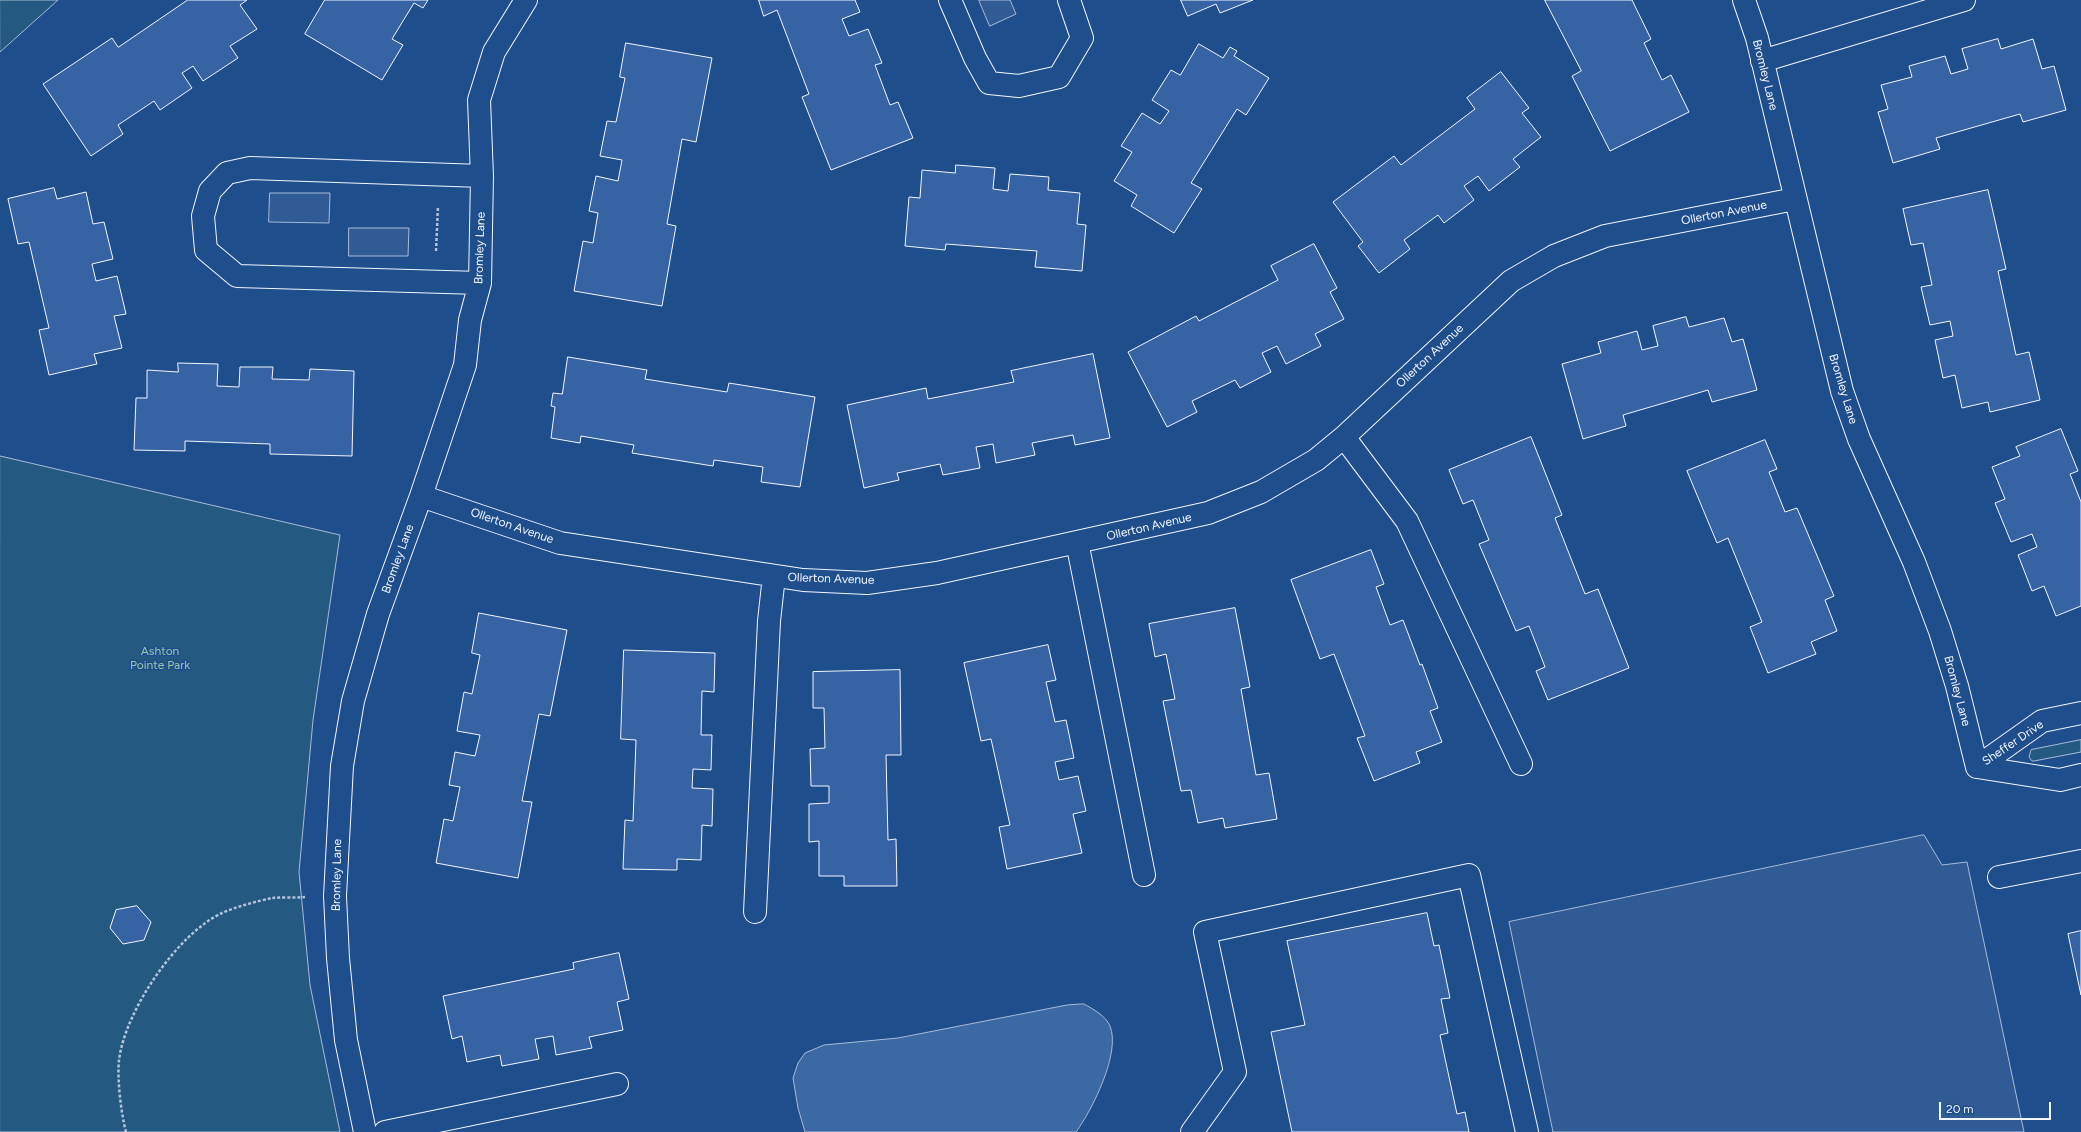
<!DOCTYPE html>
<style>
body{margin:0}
#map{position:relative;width:2081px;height:1132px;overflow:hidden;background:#1f4e8c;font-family:Figtree,sans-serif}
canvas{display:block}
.scale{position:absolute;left:1939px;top:1102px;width:112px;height:18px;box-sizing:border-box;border:2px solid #f2f6ff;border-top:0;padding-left:5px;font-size:12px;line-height:14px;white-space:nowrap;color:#f2f6ff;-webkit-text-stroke:3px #1f4e8c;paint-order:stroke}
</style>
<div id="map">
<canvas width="2081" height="1132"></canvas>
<div class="scale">20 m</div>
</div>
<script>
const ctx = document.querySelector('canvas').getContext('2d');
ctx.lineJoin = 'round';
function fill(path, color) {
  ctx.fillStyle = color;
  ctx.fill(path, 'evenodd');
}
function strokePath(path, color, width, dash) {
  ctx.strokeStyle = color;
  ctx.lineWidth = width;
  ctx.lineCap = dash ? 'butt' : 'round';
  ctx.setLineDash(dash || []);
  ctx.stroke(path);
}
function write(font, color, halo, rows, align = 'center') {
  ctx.font = font + ' Figtree,sans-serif';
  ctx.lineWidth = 3;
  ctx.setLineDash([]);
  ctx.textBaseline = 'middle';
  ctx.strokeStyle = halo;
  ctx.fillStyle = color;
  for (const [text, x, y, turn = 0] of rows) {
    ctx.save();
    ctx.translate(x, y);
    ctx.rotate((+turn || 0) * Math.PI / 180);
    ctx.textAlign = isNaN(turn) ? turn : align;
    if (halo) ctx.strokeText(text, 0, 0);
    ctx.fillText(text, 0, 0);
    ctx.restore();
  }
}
const green = new Path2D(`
 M0 0H58L0 52Z
 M0 456 340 535 313 720 299 872 310 985 340 1132H0Z
 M2081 740V752L2034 761H2032L2029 757 2031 750Z`);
const parking = new Path2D(`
 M979 0H1010L1016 14 990 26Z
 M270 193H330L329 223 269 222Z
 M349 228H409L408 256H349Z
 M1924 835 1942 865 1967 862 2024 1132H1553L1509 922Z`);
const water = new Path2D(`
 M1084 1004C1093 1009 1106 1016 1110 1026 1121 1053 1092 1110 1076 1132H805L798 1108 793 1078 798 1063 805 1053 824 1045 898 1038 1067 1005Z`);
const building = new Path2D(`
 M188 0H247L240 5 257 29 230 46 238 58 203 81 193 66 182 73 192 88 160 110 154 101 118 125 123 134 91 156 43 84 112 38 118 47Z
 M325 0H428L423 8 414 3 392 39 403 45 382 80 305 34Z
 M759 0H855L860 12 842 19 849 36 868 29 882 63 875 65 890 105 898 102 913 138 831 170 802 97 809 94 777 10 764 16Z
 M1181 0H1253L1220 13 1216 4 1188 16Z
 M1545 0H1632L1651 39 1644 43 1662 80 1671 75 1689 112 1610 151 1572 76 1581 71Z
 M1998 39 2001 49 2033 39 2042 69 2054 66 2066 110 2023 122 2020 114 1936 138 1940 149 1893 163 1878 112 1888 109 1881 85 1912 77 1909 66 1945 56 1951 74 1968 69 1962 49Z
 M626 43 712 58 696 142 682 139 667 224 676 226 662 306 574 291 583 241 593 243 598 213 589 211 596 176 618 181 622 160 600 156 607 121 616 122 625 78 620 77Z
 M1199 44 1223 58 1230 47 1237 51 1234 56 1269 78 1246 115 1237 109 1191 183 1202 189 1174 233 1131 206 1137 195 1114 181 1132 152 1121 146 1142 113 1160 124 1169 111 1152 100 1171 70 1180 75Z
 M1501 72 1529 108 1522 113 1541 137 1513 159 1520 167 1489 191 1478 176 1464 186 1474 200 1444 223 1438 215 1404 240 1410 249 1379 273 1358 246 1363 242 1333 202 1394 156 1401 165 1475 109 1467 98Z
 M956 165 995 168 993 189 1008 191 1010 174 1049 177 1048 190 1080 193 1077 224 1086 225 1082 271 1035 267 1037 251 946 244 945 250 905 246 909 197 920 198 922 170 955 173Z
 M54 188 57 199 86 192 93 224 104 222 113 259 92 264 96 281 117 276 126 314 114 316 122 348 94 354 97 364 49 375 39 330 49 328 29 242 18 244 8 199Z
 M1988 190 2006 269 1998 271 2016 355 2029 352 2040 400 1990 412 1988 402 1962 408 1955 375 1943 378 1935 340 1953 336 1950 321 1930 325 1921 287 1932 285 1923 243 1911 245 1903 209Z
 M1314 244 1337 288 1330 292 1344 319 1315 334 1321 346 1286 364 1277 346 1262 353 1271 372 1240 388 1235 380 1192 401 1197 412 1167 427 1128 352 1196 316 1199 321 1278 280 1271 266Z
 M1686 317 1689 327 1724 318 1732 342 1743 339 1757 390 1712 402 1708 390 1623 415 1626 426 1583 439 1562 364 1601 353 1598 342 1637 331 1642 350 1658 346 1653 326Z
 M1093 354 1110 438 1075 445 1073 435 1032 443 1035 455 996 463 993 444 976 447 980 468 943 475 940 464 897 473 899 480 864 488 847 405 926 388 928 399 1014 382 1011 371Z
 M568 357 647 370 645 379 727 392 729 383 815 397 800 487 761 482 763 467 714 460 713 466 632 453 634 445 581 436 580 443 551 438 555 407 551 406 553 393 562 394Z
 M178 363 218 364 217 386 239 387 240 367H273L272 379 309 380 310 369 354 371 352 456 270 454V444L185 441V451L134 450 136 398H147V370L178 372Z
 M2061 429 2078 471 2070 474 2081 502V606L2056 616 2044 586 2032 591 2018 555 2037 547 2032 534 2011 542 1995 503 2005 499 1992 467 2020 456 2016 447Z
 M1531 437 1562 515 1555 518 1585 594 1598 589 1629 668 1548 700 1536 671 1545 667 1529 626 1516 631 1479 544 1489 540 1473 500 1463 504 1449 470Z
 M1765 440 1777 469 1769 472 1785 512 1797 508 1834 596 1825 600 1837 631 1811 642 1816 654 1768 673 1750 627 1762 622 1728 538 1717 543 1687 471Z
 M1371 550 1384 584 1376 587 1390 625 1403 620 1420 665 1422 664 1438 708 1430 711 1442 742 1416 752 1420 763 1374 781 1357 738 1365 736 1334 654 1320 659 1291 580Z
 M1235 608 1250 687 1241 689 1256 775 1269 773 1277 819 1225 828 1223 818 1198 823 1191 790 1181 791 1163 701 1175 699 1166 654 1155 657 1149 624Z
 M479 613 567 630 550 716 539 714 522 801 532 802 518 878 436 863 444 819 453 821 460 787 449 785 455 752 475 756 480 735 457 731 464 692 472 694 480 655 472 653Z
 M1048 645 1056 680 1046 682 1055 722 1066 720 1074 758 1055 762 1059 780 1078 776 1086 811 1073 814 1082 853 1007 869 999 827 1010 825 991 739 981 741 964 663Z
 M624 650 715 653 714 692 702 691 701 735H712L711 770 693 769 692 788 713 789 712 826 702 825 701 860 677 859V870L623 869 625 820 633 821 636 740 621 739Z
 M900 670 901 755H886L888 840 896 839 897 886H844V876H819V841L809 842V804L829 803V786H811L810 749 825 748 824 708H813V672Z
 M137 906 151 922 144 940 123 944 110 928 116 910Z
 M1427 913 1434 946 1439 945 1450 998 1441 999 1448 1033 1440 1035 1457 1114 1465 1112 1469 1132H1292L1271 1032 1305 1025 1287 941Z
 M2081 931V995L2068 934Z
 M619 953 629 999 617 1002 623 1030 589 1037 592 1048 556 1055 553 1036 535 1039 539 1059 502 1066 500 1055 467 1062 462 1036 452 1039 443 996 574 969 573 963Z`);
const path = new Path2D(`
 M436 251 438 206
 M126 1132C121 1113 117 1079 119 1060 125 1011 177 934 222 913 235 907 258 901 272 898 282 897 294 898 305 897`);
const minor = new Path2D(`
 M950 0 975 58 989 83 1019 86 1059 77 1082 38 1069 0
 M1744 0 1757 38 1842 391 1859 439 1914 562 1940 631 1957 686 1977 767
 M1762 61 1964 0
 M480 283 237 276 206 250 203 216 210 191 227 173 250 168 482 176
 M1344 437 1407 521 1521 764
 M421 496 560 543 803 580 867 583 937 573 1208 513 1261 492 1316 460 1344 437 1511 281 1554 256 1605 236 1795 199
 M1077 542 1144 875
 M1977 767 2042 721 2081 713
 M1977 767 2060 780 2081 775
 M1999 877 2081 861
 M755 912 769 621 774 576
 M365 1132 346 1040 338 958 335 896 342 766 353 701 378 614 421 496 465 365 470 320 480 283 482 176 479 100 494 52 526 0
 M385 1132 617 1084
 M1192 1132 1235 1072 1205 932 1469 875 1527 1132`);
const streetNames = [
 ["Bromley Lane",1765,75,76],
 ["Ollerton Avenue",1724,213,-11],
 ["Bromley Lane",480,248,-88],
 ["Ollerton Avenue",1430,356,-43],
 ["Bromley Lane",1843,389,73],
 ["Ollerton Avenue",512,526,19],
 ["Ollerton Avenue",1149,527,-13],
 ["Bromley Lane",398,559,-70],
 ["Ollerton Avenue",831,579,2],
 ["Bromley Lane",1957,691,75],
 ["Sheffer Drive",2013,743,-34],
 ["Bromley Lane",337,875,-89]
];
const parkNames = [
 ["Ashton",160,651],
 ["Pointe Park",160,665]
];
fill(green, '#245a82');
strokePath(green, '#a8bbd7', 1);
fill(parking, '#305b95');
strokePath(parking, '#a8bbd7', 1);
fill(water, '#3b69a3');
strokePath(water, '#a8bbd7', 1);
fill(building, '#3563a3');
strokePath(building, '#f2f6ff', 1);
strokePath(minor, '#f2f6ff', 24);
strokePath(path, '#b3c4dc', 2.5, [3, 2]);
strokePath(minor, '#1f4e8c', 22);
write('12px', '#f2f6ff', '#1f4e8c', streetNames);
write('12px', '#97c8a6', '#1f4e8c', parkNames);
</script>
